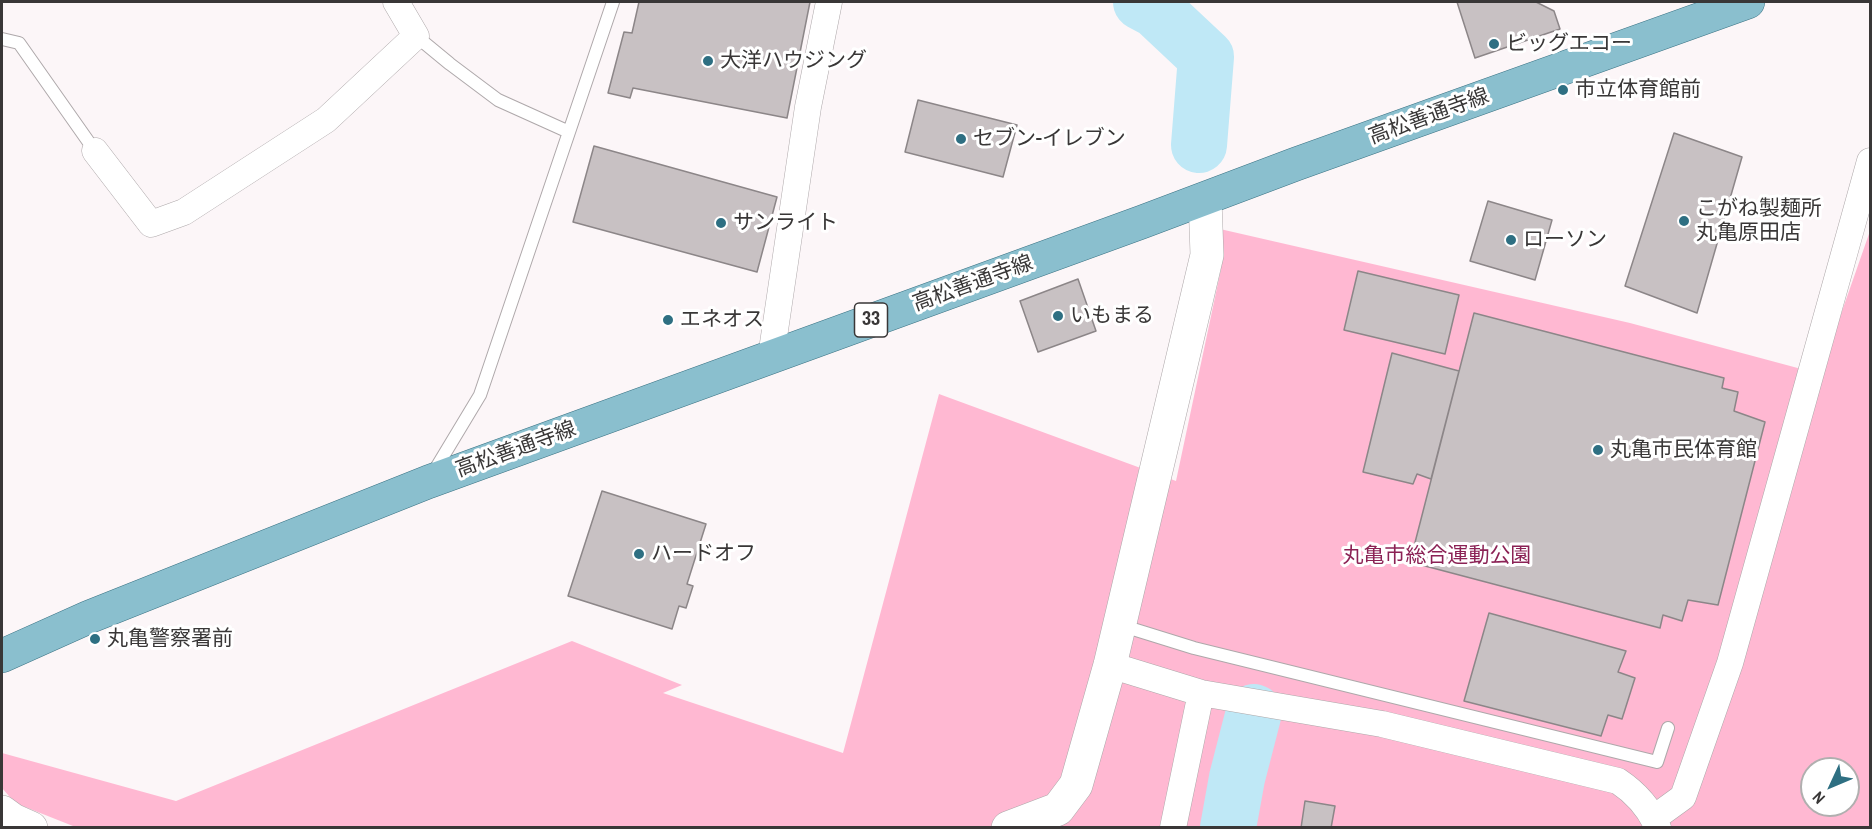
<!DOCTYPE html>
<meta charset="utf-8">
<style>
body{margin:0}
#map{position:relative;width:1872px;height:829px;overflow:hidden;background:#fcf6f8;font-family:"Archivo Narrow",sans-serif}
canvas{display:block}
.frame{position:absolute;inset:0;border:3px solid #393737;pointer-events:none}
.north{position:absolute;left:1800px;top:757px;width:60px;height:60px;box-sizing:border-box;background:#fff;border:2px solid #b0afaf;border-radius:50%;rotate:226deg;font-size:16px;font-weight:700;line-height:24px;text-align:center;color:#393737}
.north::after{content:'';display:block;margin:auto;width:21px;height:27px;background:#2e6f82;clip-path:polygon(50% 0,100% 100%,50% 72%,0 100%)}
</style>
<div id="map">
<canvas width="1872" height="829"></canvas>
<div class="frame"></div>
<div class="north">N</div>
</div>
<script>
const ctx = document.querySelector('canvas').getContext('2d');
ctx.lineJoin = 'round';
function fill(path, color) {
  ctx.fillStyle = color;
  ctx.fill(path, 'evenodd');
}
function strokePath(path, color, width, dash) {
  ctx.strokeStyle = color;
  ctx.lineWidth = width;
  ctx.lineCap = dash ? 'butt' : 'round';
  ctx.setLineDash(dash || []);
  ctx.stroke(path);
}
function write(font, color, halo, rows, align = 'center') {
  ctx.font = font + ' "Archivo Narrow","Noto Sans JP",sans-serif';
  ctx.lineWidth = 6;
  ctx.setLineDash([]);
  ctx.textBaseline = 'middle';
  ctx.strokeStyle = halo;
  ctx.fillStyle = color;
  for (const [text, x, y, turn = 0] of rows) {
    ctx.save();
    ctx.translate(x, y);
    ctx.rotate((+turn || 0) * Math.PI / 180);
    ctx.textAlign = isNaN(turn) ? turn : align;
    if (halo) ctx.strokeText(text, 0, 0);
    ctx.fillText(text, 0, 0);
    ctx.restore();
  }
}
const green = new Path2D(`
 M1220 229 1630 323 1820 374 1870 231V827L78 828 15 803 2 788V753L176 801 572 641 682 685 663 693 843 753 939 394 1176 481 1221 269ZM1812 769H1848V805H1812Z`);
const river = new Path2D(`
 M1141 2 1156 10 1206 57 1199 145
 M1228 828 1237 778 1254 712`);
const building = new Path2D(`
 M639 2H810L787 118 633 88 630 98 608 93 624 32 632 33Z
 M1457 2H1536L1554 11 1560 29 1475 58Z
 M918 100 1017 125 1003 177 905 152Z
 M1674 133 1742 157 1697 313 1625 286Z
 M594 146 777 197 757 272 573 222Z
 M1488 201 1552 220 1535 280 1470 261Z
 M1358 271 1459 295 1445 354 1344 330Z
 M1078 279 1096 331 1038 352 1020 301Z
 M1474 313 1724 378 1722 388 1738 392 1734 411 1765 422 1718 605 1688 600 1682 621 1663 615 1660 628 1410 562Z
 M1392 353 1459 371 1431 479 1417 474 1413 484 1363 472Z
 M602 491 706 524 687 584 693 586 686 608 679 606 672 629 568 596Z
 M1489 613 1626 651 1618 672 1635 678 1622 719 1608 715 1601 736 1464 701Z
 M1305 801 1335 806 1331 828H1301Z`);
const lane = new Path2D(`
 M416 36 450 64 498 100 569 132
 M2 39 19 43 95 151
 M433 473 480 395 613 2
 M1120 625 1194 648 1657 762 1668 728`);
const street = new Path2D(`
 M95 151 151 224 184 212 326 120 416 36 396 2
 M771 357 808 107 829 2
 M1110 665 1201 693 1382 724 1618 781C1636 793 1649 807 1658 828
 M1654 818 1683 797 1730 663 1870 161
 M1173 828 1201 693`);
const secondary = new Path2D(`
 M2 812 13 820 31 828
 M1008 828 1058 809 1076 785 1110 665 1207 255 1205 199`);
const primary = new Path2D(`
 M2 656 89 617 428 482 1142 222 1296 164 1748 2`);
const markers = [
 [1494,44,6,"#2e6f82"],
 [708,61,6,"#2e6f82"],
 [1563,90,6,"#2e6f82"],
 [961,139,6,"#2e6f82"],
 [1684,221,6,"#2e6f82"],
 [721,223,6,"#2e6f82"],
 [1511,240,6,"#2e6f82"],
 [1058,316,6,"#2e6f82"],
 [668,320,6,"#2e6f82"],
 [1598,450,6,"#2e6f82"],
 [639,554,6,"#2e6f82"],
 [95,639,6,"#2e6f82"]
];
const shields = [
 [871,320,33]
];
const shieldNames = [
 ["33",871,320]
];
const poiNames = [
 ["ビッグエコー",1506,44],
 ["大洋ハウジング",720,61],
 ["市立体育館前",1575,90],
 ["セブン-イレブン",973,139],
 ["こがね製麺所",1696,209],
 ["丸亀原田店",1696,233],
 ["サンライト",733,223],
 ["ローソン",1523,240],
 ["いもまる",1070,316],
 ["エネオス",680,320],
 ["丸亀市民体育館",1610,450],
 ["ハードオフ",651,554],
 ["丸亀警察署前",107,639]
];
const streetNames = [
 ["高松善通寺線",1429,117,-20],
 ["高松善通寺線",973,284,-20],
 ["高松善通寺線",516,450,-20]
];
const parkNames = [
 ["丸亀市総合運動公園",1437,556]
];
fill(green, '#ffb8d2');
strokePath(river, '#bfe8f6', 56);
fill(building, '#c8c1c3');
strokePath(building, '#8c8688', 1.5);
strokePath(lane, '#aea8aa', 14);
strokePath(street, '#aea8aa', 27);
strokePath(secondary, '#aea8aa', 34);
strokePath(primary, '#3b7384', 34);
strokePath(lane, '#fff', 12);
strokePath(street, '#fff', 26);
strokePath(secondary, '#fff', 33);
strokePath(primary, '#8abfce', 33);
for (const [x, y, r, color] of markers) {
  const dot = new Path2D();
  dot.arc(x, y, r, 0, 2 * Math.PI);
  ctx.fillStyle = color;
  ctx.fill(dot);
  strokePath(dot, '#fff', 2);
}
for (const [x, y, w] of shields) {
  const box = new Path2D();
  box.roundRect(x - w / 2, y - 17, w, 34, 4.5);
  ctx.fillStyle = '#fff';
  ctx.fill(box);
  strokePath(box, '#393737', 1.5);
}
write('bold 20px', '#393737', null, shieldNames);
write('21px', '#393737', '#fff', poiNames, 'left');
write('21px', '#393737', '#fff', streetNames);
write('21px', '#8b2255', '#fff', parkNames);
</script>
